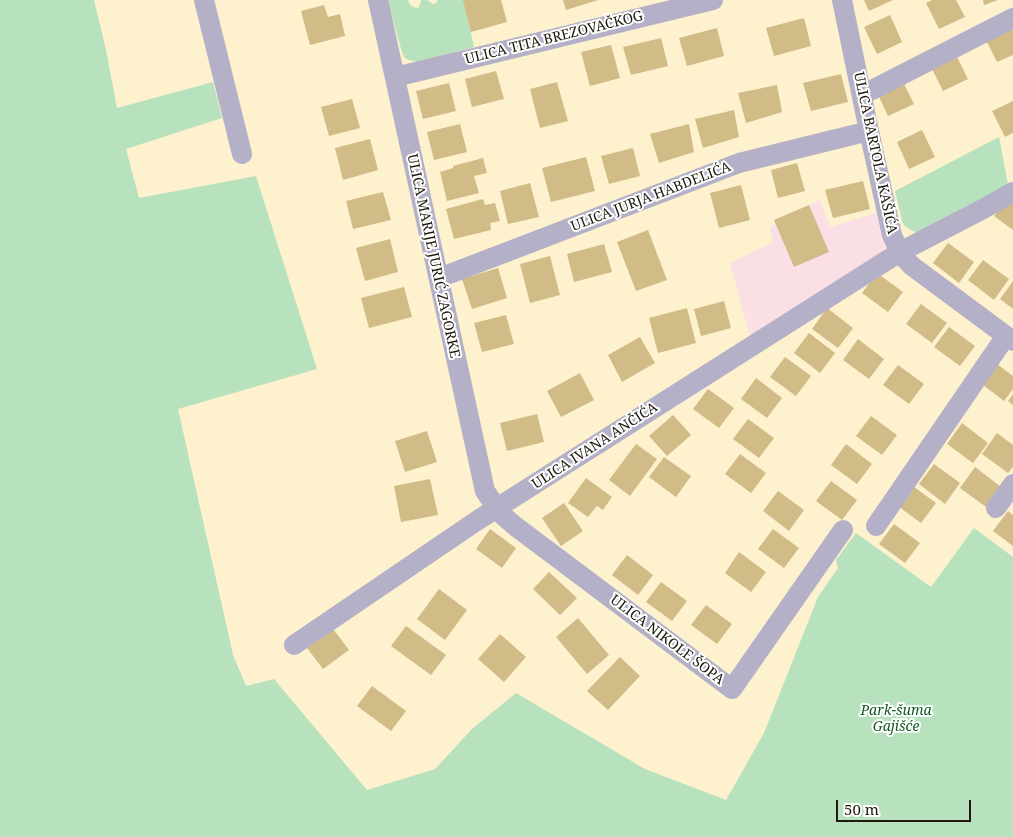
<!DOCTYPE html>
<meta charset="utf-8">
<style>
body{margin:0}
#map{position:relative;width:1013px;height:837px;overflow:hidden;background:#fef1ce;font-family:"Noto Serif",serif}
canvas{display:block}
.scale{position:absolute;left:836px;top:800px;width:135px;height:22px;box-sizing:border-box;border:2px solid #1e190c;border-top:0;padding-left:6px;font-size:15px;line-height:18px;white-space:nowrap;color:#1e190c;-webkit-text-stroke:4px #fff;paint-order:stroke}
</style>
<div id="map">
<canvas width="1013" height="837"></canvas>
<div class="scale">50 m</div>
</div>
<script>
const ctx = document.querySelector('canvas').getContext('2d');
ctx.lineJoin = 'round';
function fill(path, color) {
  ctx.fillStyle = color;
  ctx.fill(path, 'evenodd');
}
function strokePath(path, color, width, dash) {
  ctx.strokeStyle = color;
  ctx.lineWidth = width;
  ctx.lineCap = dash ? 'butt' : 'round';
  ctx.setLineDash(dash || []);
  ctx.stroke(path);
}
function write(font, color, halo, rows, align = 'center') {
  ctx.font = font + ' "Noto Serif",serif';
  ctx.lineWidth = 4;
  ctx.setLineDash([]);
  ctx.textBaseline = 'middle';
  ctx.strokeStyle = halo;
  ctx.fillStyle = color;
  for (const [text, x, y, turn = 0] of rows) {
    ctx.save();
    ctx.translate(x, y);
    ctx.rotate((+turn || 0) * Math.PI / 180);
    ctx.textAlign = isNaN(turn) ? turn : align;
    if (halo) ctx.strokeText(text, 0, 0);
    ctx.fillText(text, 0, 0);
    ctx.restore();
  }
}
const commercial = new Path2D(`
 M820 199 830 227 879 212 885 244V248L879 254 853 270 750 337 730 263 773 242 770 227Z`);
const green = new Path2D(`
 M0 0H94L106 50 117 108 213 82 222 118 126 149 139 198 256 176 317 369 178 409 233 655 246 686 274 679 367 790 435 769 472 729 516 693 645 769 726 800 764 733 818 597 838 568 836 560 856 533 931 587 974 528 1013 557V837H0Z
 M387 0H408C409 5 412 7 417 8L419 7 421 0H427L433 4 437 2V0H464L474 47 419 62 408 60 404 57 402 52Z
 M999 137 1008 185 918 233C911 230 905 228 902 221L895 191Z`);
const building = new Path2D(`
 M463 0H501L507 22 471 32Z
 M563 0H598L566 10Z
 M864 0H893L869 11Z
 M932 0H956L965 17 939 29 926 3Z
 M983 0H998L984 5Z
 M324 5 328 17 340 14 345 36 310 45 301 11Z
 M890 15 902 42 877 54 864 27Z
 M804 18 811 46 774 56 766 28Z
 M1010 24 1013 31V55L997 62 984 36Z
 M717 28 724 56 687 66 679 38Z
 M661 38 668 66 631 75 623 47Z
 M611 45 620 78 590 86 581 52Z
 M955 53 968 79 943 91 930 65Z
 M496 71 504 99 472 107 465 79Z
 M841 74 848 102 811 111 803 83Z
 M901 78 914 104 888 116 876 90Z
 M557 82 568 121 540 128 530 89Z
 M449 83 456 111 423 119 416 91Z
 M777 85 782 112 746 123 738 93Z
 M352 99 360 128 329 136 321 107Z
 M1013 101V133L1005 137 992 111Z
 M734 110 739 137 703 148 695 119Z
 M460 124 467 152 434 160 427 132Z
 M689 124 694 152 659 163 650 134Z
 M922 130 935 157 909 169 897 142Z
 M370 139 378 170 343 180 335 148Z
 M633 148 640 176 609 184 601 156Z
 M586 157 595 191 551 202 542 168Z
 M483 158 487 173 474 176 479 193 447 201 440 172 453 168V166Z
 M797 163 805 191 778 198 771 170Z
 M863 181 870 209 833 218 825 190Z
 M530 183 539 217 508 224 500 191Z
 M741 185 750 220 719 228 710 193Z
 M383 192 391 220 353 229 346 201Z
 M1009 196 1013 199V230L994 216Z
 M483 199 485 205 495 203 500 221 490 223 491 230 454 239 446 209Z
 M809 205 829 252 794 267 774 220Z
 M648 230 667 280 636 291 617 242Z
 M390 239 398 272 365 281 356 248Z
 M948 243 974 262 959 283 933 263Z
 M604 244 612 272 574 282 567 254Z
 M550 256 560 295 530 303 520 264Z
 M983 260 1009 279 994 300 968 280Z
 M498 268 507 298 472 309 462 279Z
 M877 273 903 292 888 312 862 293Z
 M1013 281V309L1000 299Z
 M404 287 412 317 369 328 361 298Z
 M724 301 731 328 701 336 694 309Z
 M921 304 947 323 932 343 906 324Z
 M687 308 696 343 658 353 649 318Z
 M827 308 853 328 838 348 812 329Z
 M506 315 514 344 482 352 474 323Z
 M949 327 975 346 960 366 934 347Z
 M809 333 835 353 820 373 794 353Z
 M640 337 655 363 622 382 608 355Z
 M858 339 884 359 869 379 843 360Z
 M785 357 811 376 796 396 770 377Z
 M993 361 1013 376V389L1004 401 978 381Z
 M898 365 924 384 909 404 883 385Z
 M580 373 594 400 561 417 547 391Z
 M756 378 782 398 767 418 741 399Z
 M708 389 734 408 719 428 693 409Z
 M1013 394V405L1008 401Z
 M537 414 544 442 507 451 500 423Z
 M673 415 691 435 667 456 649 436Z
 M871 416 897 435 882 455 856 436Z
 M748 419 774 438 759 458 733 439Z
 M962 423 988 443 973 463 947 444Z
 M427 431 437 462 405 472 395 441Z
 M997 433 1013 445V467L1008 473 982 454Z
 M636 444 657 459 630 496 609 480Z
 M846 444 872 464 857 484 831 465Z
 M740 454 766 473 751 493 725 474Z
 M664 457 691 476 676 497 649 477Z
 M934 464 960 483 945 504 919 484Z
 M975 467 1001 487 986 507 960 488Z
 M586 478 612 497 603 510 597 506 588 517 568 503Z
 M430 479 438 515 401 522 394 486Z
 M831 481 857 500 842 520 816 501Z
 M910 484 936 503 921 523 895 504Z
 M778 491 804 510 789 531 763 511Z
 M564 503 583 531 561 546 542 518Z
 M1008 511 1013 515V546L993 531Z
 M894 524 920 543 905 563 879 544Z
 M490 529 516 548 502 568 476 549Z
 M773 529 799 548 784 568 758 549Z
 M739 552 766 572 751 592 725 573Z
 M627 555 653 575 638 595 612 575Z
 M549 572 577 598 560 615 533 589Z
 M661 582 687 601 672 621 646 602Z
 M439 589 467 610 445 640 417 619Z
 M706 605 732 624 717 644 691 625Z
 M578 618 609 655 587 674 556 637Z
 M330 625 349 650 323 669 304 644Z
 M406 626 446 655 431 675 391 646Z
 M500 634 526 657 504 682 478 659Z
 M620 657 640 676 608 710 587 691Z
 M372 686 406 711 391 731 357 706Z`);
const street = new Path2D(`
 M204 0 242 154
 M378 0 485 491 500 513 515 526 732 689 843 530
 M842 0 869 131 892 235C897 248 902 257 912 266L1013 341
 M395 77 713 0
 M862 95 1013 18
 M439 278 739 163 869 131
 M996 508 1013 484
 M876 526 1006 336
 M294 645 478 520 900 252 983 209 1013 192`);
const streetNames = [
 ["ULICA TITA BREZOVAČKOG",554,38,-14],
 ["ULICA BARTOLA KAŠIĆA",875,153,78],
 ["ULICA JURJA HABDELIĆA",651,197,-21],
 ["ULICA MARIJE JURIĆ ZAGORKE",433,256,78],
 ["ULICA IVANA ANČIĆA",595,446,-33],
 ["ULICA NIKOLE ŠOPA",667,640,37]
];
const parkNames = [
 ["Park-šuma",896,711],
 ["Gajišće",896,727]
];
fill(commercial, '#fae0e4');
fill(green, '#b8e1be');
fill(building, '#d1bb86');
strokePath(street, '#b4b0c7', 20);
write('14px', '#1e190c', '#fff', streetNames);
write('italic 14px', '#0e5726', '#fff', parkNames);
</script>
